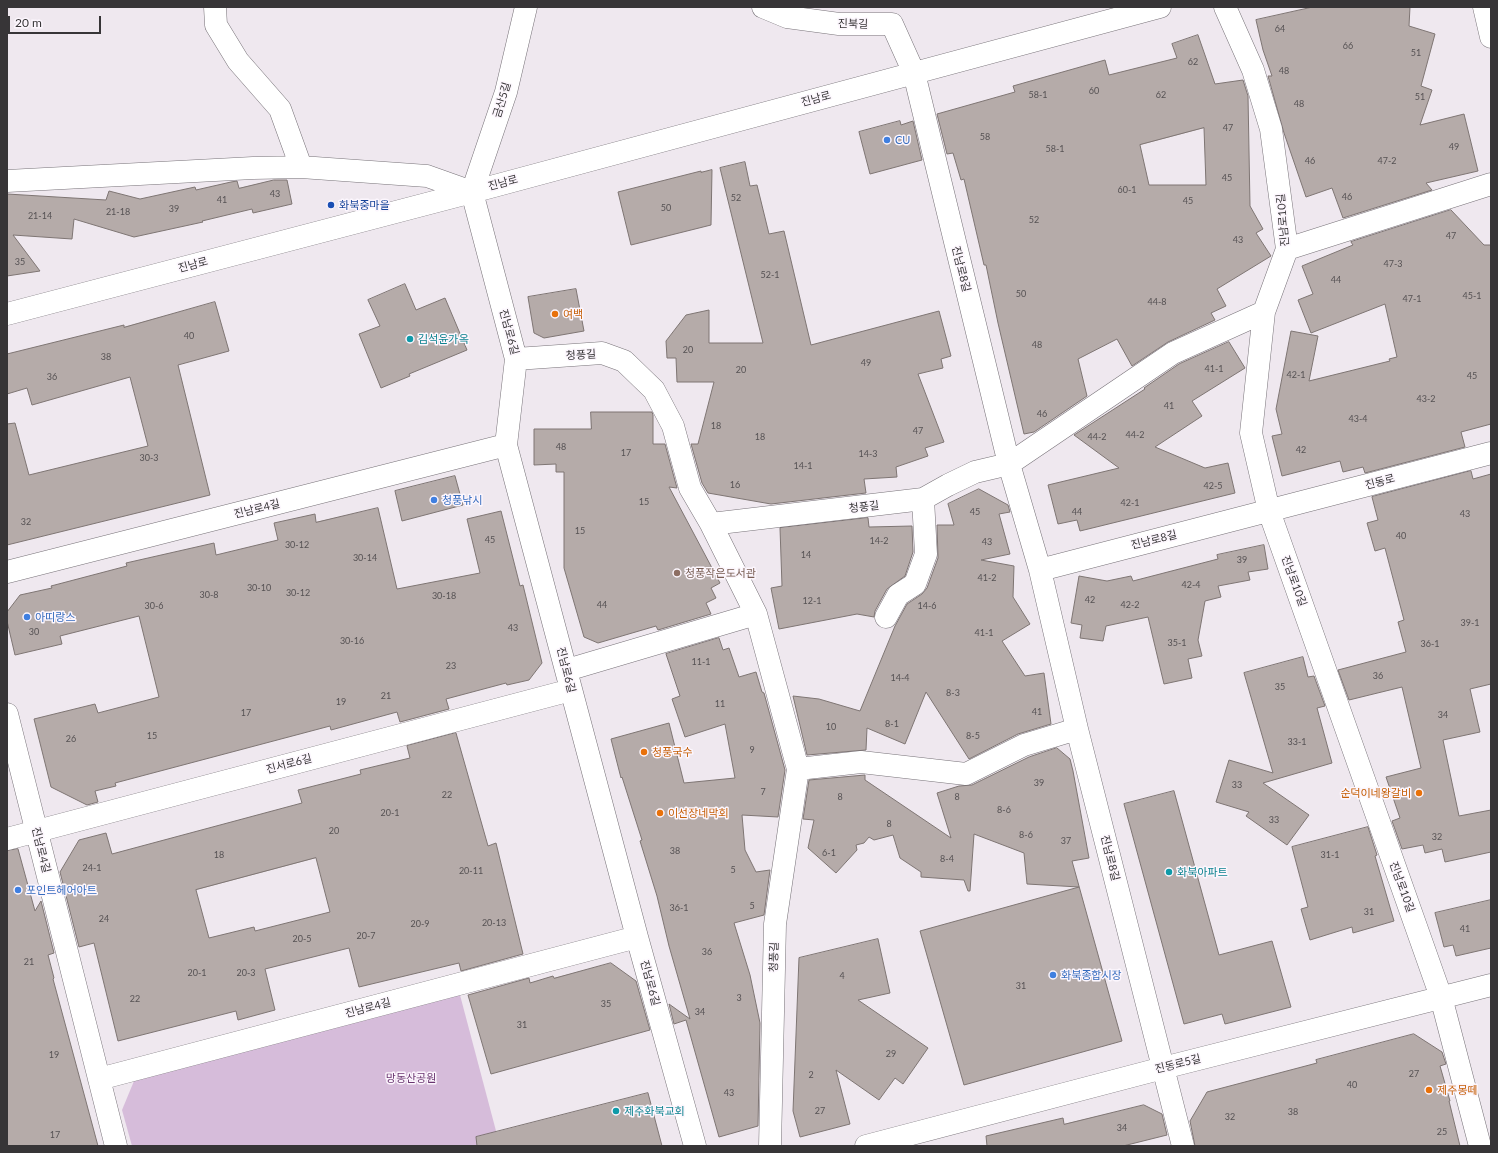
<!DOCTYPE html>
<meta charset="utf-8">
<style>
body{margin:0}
#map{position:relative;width:1498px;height:1153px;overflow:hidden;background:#efe8ef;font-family:Lato,sans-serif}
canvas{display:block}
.frame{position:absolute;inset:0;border:8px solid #373537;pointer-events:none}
.scale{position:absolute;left:8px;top:16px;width:93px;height:18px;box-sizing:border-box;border:2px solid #373537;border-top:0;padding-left:5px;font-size:12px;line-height:14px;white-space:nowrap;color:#373537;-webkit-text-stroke:3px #fcf6fd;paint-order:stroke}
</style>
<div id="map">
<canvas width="1498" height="1153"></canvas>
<div class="frame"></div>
<div class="scale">20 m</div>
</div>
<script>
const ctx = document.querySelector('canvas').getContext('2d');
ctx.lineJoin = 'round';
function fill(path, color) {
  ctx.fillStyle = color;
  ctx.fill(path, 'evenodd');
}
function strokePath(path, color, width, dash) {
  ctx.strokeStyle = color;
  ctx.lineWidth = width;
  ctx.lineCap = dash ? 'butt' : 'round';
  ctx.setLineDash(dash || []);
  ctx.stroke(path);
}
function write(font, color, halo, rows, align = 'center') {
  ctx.font = font + ' Lato,"Noto Sans KR",sans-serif';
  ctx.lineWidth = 3;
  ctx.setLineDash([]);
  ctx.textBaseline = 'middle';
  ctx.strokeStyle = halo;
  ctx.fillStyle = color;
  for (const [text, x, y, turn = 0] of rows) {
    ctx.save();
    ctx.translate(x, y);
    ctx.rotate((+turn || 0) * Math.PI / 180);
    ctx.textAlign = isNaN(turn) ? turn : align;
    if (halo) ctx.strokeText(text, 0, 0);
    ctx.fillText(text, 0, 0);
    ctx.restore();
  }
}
const green = new Path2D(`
 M460 995 500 1146H132L122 1110 134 1081Z`);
const building = new Path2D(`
 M1313 7H1410L1409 26 1435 34 1421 86 1432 90 1420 125 1464 114 1478 171 1426 183 1432 190 1343 218 1332 188 1306 197 1284 133 1268 76H1272L1263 50 1256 20Z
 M1198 35 1215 84 1243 80 1248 96 1250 206 1263 229 1256 233 1271 256 1217 289 1226 306 1211 313 1215 320 1168 342 1132 366 1117 339 1078 359 1087 396 1034 432 1024 434 998 323 986 265H984L964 179 961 180 953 153 947 154 937 114 1015 92 1013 86 1105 60 1109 75 1177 58 1172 44ZM1204 128 1206 185H1149L1140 145Z
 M900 121 901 125 913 121 922 160 870 174 859 132Z
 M745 162 750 186 757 185 769 234 784 231 811 345 939 311 951 356 941 359 943 368 918 374 944 442 925 448 928 456 896 467 897 477 864 479 866 493 771 504 708 493 702 483 691 444H698L714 382H677L676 358H667L666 341 686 315 709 310V343H763L720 168Z
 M712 170 711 225 631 245 618 192 701 171V172Z
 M274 180H287L292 204 253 213 252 209 202 221 203 222 134 237 74 219 72 239 13 235 40 271 7 276V194L106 200 109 191 140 199 195 187 196 190 231 182 237 181 239 188Z
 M1451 210 1484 245H1491V424L1461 432 1465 447 1365 473 1363 467 1343 472 1340 461 1282 476 1272 436 1282 434 1276 409 1291 331 1318 336 1309 381 1390 361 1389 359 1397 357 1385 304 1311 333 1298 300 1313 294 1302 266 1353 245 1351 242Z
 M405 284 416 310 445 298 467 350 409 374 410 376 381 388 359 334 380 326 368 300Z
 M576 289 584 331 544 338 534 333 528 297Z
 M215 302 229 351 178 365 210 495 7 545V424L15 423 29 475 148 446 130 377 32 405 27 388 7 394V354L124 325V327Z
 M1229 342 1245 368 1192 401 1202 416 1155 447 1205 468 1228 463 1235 493 1080 531 1077 520 1058 524 1048 485 1119 468 1074 435 1145 389 1144 388 1179 364Z
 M591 412H652L653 415V444H665L677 488 669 487 720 583 711 588 716 598 706 603 711 614 658 630 656 626 598 643 584 637 564 568V472H556V464L534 465V429H591Z
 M1471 471 1473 479 1491 474V684L1470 689 1480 732 1443 740 1459 816 1491 810V852L1445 862 1442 849 1425 853 1423 845 1402 849 1392 821 1400 818 1386 777 1421 768 1402 687 1349 700 1338 670 1406 652 1398 622 1404 620 1385 548 1375 551 1367 523 1378 520 1372 497Z
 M455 476 463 505 402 521 395 491Z
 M979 489 1008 505 1010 512 999 514 1010 554 981 560 1014 566 1013 597 1030 624 1002 641 1025 676 1044 673 1051 724 1018 734 969 759 926 692 905 744 867 728 866 750 807 755 793 696 819 699 860 711 895 626 907 604 922 594 927 588 938 558 937 525H954L948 504Z
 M378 508 397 589 480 573 467 519 501 511 520 586 523 585 542 663 529 680 507 685 506 683 446 699 449 709 400 722 397 712 331 730 330 726 115 783 116 786 95 791 98 802 87 805 51 787 34 719 95 704 98 713 159 697 139 616 60 636 62 644 15 655 7 621V612L20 595 52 588 51 586 127 566 126 563 214 543 216 555 278 540 274 523 315 514 316 522Z
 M868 518 869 527 912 526 913 552 905 576 887 589 875 611 874 617 857 614 779 629 771 588 782 586 780 528Z
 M1264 545 1268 569 1248 572 1250 580 1218 586 1221 597 1205 601 1198 640 1202 656 1188 659 1192 678 1164 684 1148 617 1106 626 1103 641 1080 638 1082 625 1071 623 1079 576 1107 581 1131 576 1133 581 1218 559 1217 555Z
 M719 638 723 650 729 648 739 677 756 672 762 692 764 693 785 770 778 817 742 815 745 850 756 872 770 870 764 915 734 923 750 975 760 1023 758 1126 719 1137 686 1020 674 1024 669 1004 690 1019 669 946 657 896 640 841 642 840 622 777 621 778 611 739 669 723 684 783 735 778 725 724 685 737 672 699 680 696 666 654Z
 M1303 657 1308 677 1314 676 1325 706 1317 708 1332 763 1263 783 1309 815 1287 845 1246 816 1249 812 1216 802 1229 760 1273 773 1244 673Z
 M456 733 488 846 496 843 523 954 461 971 459 963 359 987 349 948 265 969 275 1010 238 1020 236 1011 118 1041 94 943 79 947 60 872 79 840 106 833 112 854 302 803 298 790 361 774 360 770 410 758 407 746ZM316 858 330 912 255 931 254 927 209 938 196 890Z
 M1057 748 1070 759 1073 771 1089 858 1072 861 1122 1041 964 1085 920 931 1079 887 1027 884 1024 853 974 834 970 891H968L964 880 921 877V872L900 858 893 835 874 840 869 837 864 843 856 845 857 850 836 873 808 848 814 820 803 819 809 780 865 775V780L951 838 937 793 959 786 972 785 1029 757Z
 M1174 791 1219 955 1272 941 1291 1007 1225 1024 1222 1014 1184 1024 1124 804Z
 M1368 827 1377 855 1375 856 1394 921 1353 933 1352 927 1310 940 1301 909 1308 907 1292 847Z
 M18 849 35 911 41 901 54 953 48 955 54 978 53 979 98 1146H7V851Z
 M1491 900V948L1456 956 1453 945 1444 947 1435 913Z
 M878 939 890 993 858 1000 928 1048 903 1084 895 1078 879 1100 836 1070 850 1124 800 1137 793 1111 799 958Z
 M611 963 636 981 650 1030 491 1074 468 995 529 978 530 983 553 976 554 978Z
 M1414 1034 1442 1052 1446 1064 1440 1066 1450 1101H1449L1460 1146H1195L1190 1121 1207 1092 1317 1063 1316 1060Z
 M648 1093 662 1146H477L476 1137Z
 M1144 1105 1162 1114 1167 1135 1123 1146H987L986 1136 1063 1118 1064 1124Z`);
const minor = new Path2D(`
 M215 7 216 25 238 61 280 109 301 167
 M763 7 787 17 839 24H892L914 73 1009 464 1040 570 1077 729 1183 1146
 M1225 7 1253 70 1271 129 1287 249 1264 312 1251 433 1269 511 1441 997 1480 1146
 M1484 7 1491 37
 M7 181 253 168 301 167 427 176 472 192
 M472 192 516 359 506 445 637 937 695 1146
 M472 192 506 92 526 7
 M1287 249 1491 184
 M7 314 472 192 1160 7
 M516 359 602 353 624 361 654 390 673 426 690 488 711 524 756 614 798 769 775 924 770 1146
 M711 524 923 499 948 485 975 472 1009 464 1173 353 1264 312
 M1040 570 1491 453
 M7 572 506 445
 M886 617 898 595 915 584 926 554 923 499
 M567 670 756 614
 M7 714 116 1146
 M798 769 861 762 966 774 1024 745 1077 729
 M7 839 571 690
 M99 1079 637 937
 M866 1146 1163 1068 1491 985`);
const markers = [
 [887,140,4,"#3f7fe0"],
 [331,205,4,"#1a4fb4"],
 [555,314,4,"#e8710a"],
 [410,339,4,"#0f9aa8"],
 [434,500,4,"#3f7fe0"],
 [677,573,4,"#8d6e63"],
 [27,617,4,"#3f7fe0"],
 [644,752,4,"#e8710a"],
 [1419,793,4,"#e8710a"],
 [660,813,4,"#e8710a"],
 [1169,872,4,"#0f9aa8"],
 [18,890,4,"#3f7fe0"],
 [1053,975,4,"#3f7fe0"],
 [1429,1090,4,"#e8710a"],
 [616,1111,4,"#0f9aa8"]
];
const numberNames = [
 ["64",1280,29],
 ["66",1348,46],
 ["51",1416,53],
 ["62",1193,62],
 ["48",1284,71],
 ["60",1094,91],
 ["58-1",1038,95],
 ["62",1161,95],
 ["51",1420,97],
 ["48",1299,104],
 ["47",1228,128],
 ["58",985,137],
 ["49",1454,147],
 ["58-1",1055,149],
 ["46",1310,161],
 ["47-2",1387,161],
 ["45",1227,178],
 ["60-1",1127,190],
 ["43",275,194],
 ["46",1347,197],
 ["52",736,198],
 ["41",222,200],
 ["45",1188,201],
 ["50",666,208],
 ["39",174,209],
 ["21-18",118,212],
 ["21-14",40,216],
 ["52",1034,220],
 ["47",1451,236],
 ["43",1238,240],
 ["35",20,262],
 ["47-3",1393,264],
 ["52-1",770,275],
 ["44",1336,280],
 ["50",1021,294],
 ["45-1",1472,296],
 ["47-1",1412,299],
 ["44-8",1157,302],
 ["40",189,336],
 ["48",1037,345],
 ["20",688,350],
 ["38",106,357],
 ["49",866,363],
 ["41-1",1214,369],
 ["20",741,370],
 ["42-1",1296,375],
 ["45",1472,376],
 ["36",52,377],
 ["43-2",1426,399],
 ["41",1169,406],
 ["46",1042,414],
 ["43-4",1358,419],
 ["18",716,426],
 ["47",918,431],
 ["44-2",1135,435],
 ["18",760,437],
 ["44-2",1097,437],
 ["48",561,447],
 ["42",1301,450],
 ["17",626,453],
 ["14-3",868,454],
 ["30-3",149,458],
 ["14-1",803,466],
 ["16",735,485],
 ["42-5",1213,486],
 ["15",644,502],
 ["42-1",1130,503],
 ["45",975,512],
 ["44",1077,512],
 ["43",1465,514],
 ["32",26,522],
 ["15",580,531],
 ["40",1401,536],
 ["45",490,540],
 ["14-2",879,541],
 ["43",987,542],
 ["30-12",297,545],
 ["14",806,555],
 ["30-14",365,558],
 ["39",1242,560],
 ["41-2",987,578],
 ["42-4",1191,585],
 ["30-10",259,588],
 ["30-12",298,593],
 ["30-8",209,595],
 ["30-18",444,596],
 ["42",1090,600],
 ["12-1",812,601],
 ["44",602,605],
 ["42-2",1130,605],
 ["30-6",154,606],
 ["14-6",927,606],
 ["39-1",1470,623],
 ["43",513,628],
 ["30",34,632],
 ["41-1",984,633],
 ["30-16",352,641],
 ["35-1",1177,643],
 ["36-1",1430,644],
 ["11-1",701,662],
 ["23",451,666],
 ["36",1378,676],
 ["14-4",900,678],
 ["35",1280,687],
 ["8-3",953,693],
 ["21",386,696],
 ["19",341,702],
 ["11",720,704],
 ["41",1037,712],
 ["17",246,713],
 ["34",1443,715],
 ["8-1",892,724],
 ["10",831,727],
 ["15",152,736],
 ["8-5",973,736],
 ["26",71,739],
 ["33-1",1297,742],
 ["9",752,750],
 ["39",1039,783],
 ["33",1237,785],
 ["7",763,792],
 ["22",447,795],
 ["8",840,797],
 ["8",957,797],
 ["8-6",1004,810],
 ["20-1",390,813],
 ["33",1274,820],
 ["8",889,824],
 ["20",334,831],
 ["8-6",1026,835],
 ["32",1437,837],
 ["37",1066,841],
 ["38",675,851],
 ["6-1",829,853],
 ["18",219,855],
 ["31-1",1330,855],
 ["8-4",947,859],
 ["24-1",92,868],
 ["5",733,870],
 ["20-11",471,871],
 ["5",752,906],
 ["36-1",679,908],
 ["31",1369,912],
 ["24",104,919],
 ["20-13",494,923],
 ["20-9",420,924],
 ["41",1465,929],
 ["20-7",366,936],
 ["20-5",302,939],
 ["36",707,952],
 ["21",29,962],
 ["20-1",197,973],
 ["20-3",246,973],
 ["4",842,976],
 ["31",1021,986],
 ["3",739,998],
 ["22",135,999],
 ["35",606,1004],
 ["34",700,1012],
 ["31",522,1025],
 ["29",891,1054],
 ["19",54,1055],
 ["27",1414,1074],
 ["2",811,1075],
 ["40",1352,1085],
 ["43",729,1093],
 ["27",820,1111],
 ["38",1293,1112],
 ["32",1230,1117],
 ["34",1122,1128],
 ["25",1442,1132],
 ["17",55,1135]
];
const streetNames = [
 ["진북길",853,24,1],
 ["진남로",816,99,-15],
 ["금산5길",502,100,-73],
 ["진남로",503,183,-15],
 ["진남로10길",1283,220,-95],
 ["진남로",193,265,-15],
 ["진남로8길",961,269,76],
 ["진남로6길",509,332,75],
 ["청풍길",581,355,-4],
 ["진동로",1380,482,-15],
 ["청풍길",864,507,-7],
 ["진남로4길",257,509,-14],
 ["진남로8길",1154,540,-14],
 ["진남로10길",1294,581,70],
 ["진남로6길",566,670,76],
 ["진서로6길",289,764,-15],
 ["진남로4길",41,850,76],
 ["진남로8길",1110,858,76],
 ["진남로10길",1402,887,70],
 ["청풍길",774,957,-89],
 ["진남로6길",650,983,75],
 ["진남로4길",368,1008,-15],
 ["진동로5길",1178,1064,-14]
];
const shopNames = [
 ["CU",895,140],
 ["청풍낚시",442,500],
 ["아띠랑스",35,617],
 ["포인트헤어아트",26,890],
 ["화북종합시장",1061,975]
];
const transitNames = [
 ["화북중마을",339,205]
];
const foodNames = [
 ["여백",563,314],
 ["청풍국수",652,752],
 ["순덕이네왕갈비",1411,793,"right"],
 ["이선장네막회",668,813],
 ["제주몽떼",1437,1090]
];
const cultureNames = [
 ["김석윤가옥",418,339],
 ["화북아파트",1177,872],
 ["제주화북교회",624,1111]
];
const educationNames = [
 ["청풍작은도서관",685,573]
];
const parkNames = [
 ["망동산공원",411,1078]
];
fill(green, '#d6bcda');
fill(building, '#b5aba9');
strokePath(building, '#7e7573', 1);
strokePath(minor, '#787379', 23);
strokePath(minor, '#fff', 22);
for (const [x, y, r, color] of markers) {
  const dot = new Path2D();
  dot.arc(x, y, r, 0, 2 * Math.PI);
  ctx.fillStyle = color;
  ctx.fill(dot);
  strokePath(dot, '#fcf6fd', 1.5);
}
write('9px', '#565254', null, numberNames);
write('11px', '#373537', '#fcf6fd', streetNames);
write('11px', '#366cbe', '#fcf6fd', shopNames, 'left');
write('11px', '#164399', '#fcf6fd', transitNames, 'left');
write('11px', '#c56008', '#fcf6fd', foodNames, 'left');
write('11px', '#0d838f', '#fcf6fd', cultureNames, 'left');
write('11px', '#785e54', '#fcf6fd', educationNames, 'left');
write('11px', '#693470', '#fcf6fd', parkNames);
</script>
